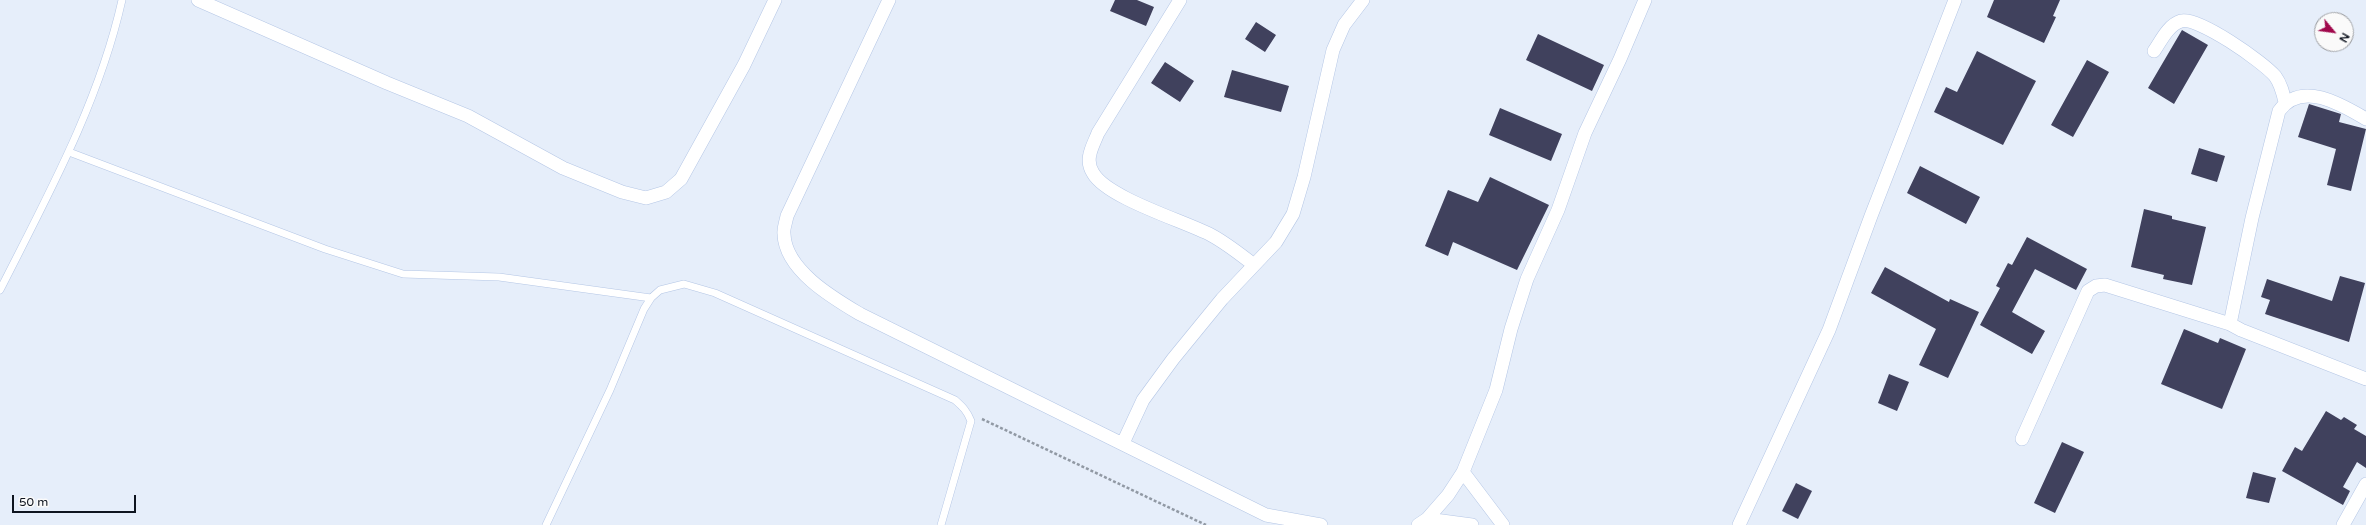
<!DOCTYPE html>
<style>
body{margin:0}
#map{position:relative;width:2366px;height:525px;overflow:hidden;background:#e6eefa;font-family:"Varela Round",sans-serif}
canvas{display:block}
.north{position:absolute;left:2314px;top:12px;width:40px;height:40px;box-sizing:border-box;background:#fafafa;border:1px solid #9c9ea2;border-radius:50%;rotate:119deg;font-size:11px;font-weight:700;line-height:16px;text-align:center;color:#0e141f}
.north::after{content:'';display:block;margin:auto;width:14px;height:18px;background:#a0084c;clip-path:polygon(50% 0,100% 100%,50% 72%,0 100%)}
.scale{position:absolute;left:12px;top:495px;width:124px;height:18px;box-sizing:border-box;border:2px solid #0e141f;border-top:0;padding-left:5px;font-size:12px;line-height:14px;white-space:nowrap;color:#0e141f;-webkit-text-stroke:3px #fafafa;paint-order:stroke}
</style>
<div id="map">
<canvas width="2366" height="525"></canvas>
<div class="north">N</div>
<div class="scale">50 m</div>
</div>
<script>
const ctx = document.querySelector('canvas').getContext('2d');
ctx.lineJoin = 'round';
function fill(path, color) {
  ctx.fillStyle = color;
  ctx.fill(path, 'evenodd');
}
function strokePath(path, color, width, dash) {
  ctx.strokeStyle = color;
  ctx.lineWidth = width;
  ctx.lineCap = dash ? 'butt' : 'round';
  ctx.setLineDash(dash || []);
  ctx.stroke(path);
}
const building = new Path2D(`
 M1115 0H1137L1154 7 1146 26 1110 11Z
 M1994 0H2060L2053 16 2056 17 2044 43 1987 17Z
 M1256 22 1276 35 1265 52 1245 39Z
 M2182 30 2208 45 2174 104 2148 88Z
 M1538 34 1604 65 1592 91 1526 60Z
 M1977 51 2036 81 2003 145 1934 112 1946 87 1957 92Z
 M2087 60 2109 72 2073 137 2051 125Z
 M1165 62 1194 81 1180 102 1151 83Z
 M1232 70 1289 86 1281 112 1224 97Z
 M2309 104 2341 114 2339 122 2366 129 2351 191 2327 185 2336 149 2298 137Z
 M1500 108 1562 134 1551 161 1489 135Z
 M2199 148 2225 156 2217 182 2191 174Z
 M1920 166 1980 197 1966 224 1907 193Z
 M1490 177 1549 205 1517 270 1453 242 1448 256 1425 246 1448 190 1478 202Z
 M2144 209 2172 216V219L2206 227 2192 285 2163 279 2164 275 2131 267Z
 M2027 237 2087 269 2076 290 2035 269 2012 312 2045 331 2032 354 1980 325 2000 288 1996 286 2008 263 2012 265Z
 M1885 267 1949 302 1950 299 1979 312 1948 378 1919 365 1936 329 1871 293Z
 M2340 276 2365 283 2349 342 2265 314 2270 300 2261 297 2267 279 2332 301Z
 M2184 329 2218 343 2220 338 2246 349 2222 409 2161 384Z
 M1889 374 1909 382 1897 411 1878 403Z
 M2326 411 2341 420 2344 417 2357 425 2354 429 2366 436V468L2357 462 2343 487 2350 491 2343 505 2282 471 2295 447 2302 451Z
 M2062 442 2084 452 2055 513 2034 503Z
 M2253 472 2276 478 2269 503 2246 498Z
 M1796 483 1812 491 1798 519 1782 511Z`);
const path = new Path2D(`
 M982 419 1206 525`);
const service = new Path2D(`
 M69 152 325 249 403 274 499 277 651 298
 M0 290C47 197 99 103 122 0
 M546 525 610 390 644 309 651 298 660 290 684 284 715 293 955 400C963 407 967 411 971 421L941 525`);
const minor = new Path2D(`
 M198 0 387 83 468 116 563 168 622 192 646 198 666 192 681 179 744 65 775 0
 M889 0 787 216C786 222 783 229 784 234 785 270 833 298 860 314L1266 515 1321 525
 M1180 0 1098 133C1093 146 1084 159 1093 173 1107 198 1184 221 1211 235 1226 243 1240 254 1254 265
 M2154 51C2161 41 2168 25 2181 21 2198 16 2263 62 2275 76 2281 84 2283 93 2285 102
 M2230 324 2252 218 2279 111C2301 80 2341 104 2366 119
 M2022 439 2088 291 2096 286 2105 285 2230 324 2241 330 2366 379
 M1123 443 1143 400 1173 359 1222 299 1276 242 1293 214 1304 177 1333 50 1344 25 1363 0
 M1463 472 1503 525
 M1427 519 1448 495 1463 472 1496 390 1511 329 1527 279 1558 210 1585 133 1620 59 1645 0
 M1418 525 1427 519 1472 525
 M1739 525 1829 330 1871 216 1955 0
 M2343 525 2366 484`);
fill(building, '#40415d');
strokePath(service, '#b4c6e5', 8);
strokePath(minor, '#b4c6e5', 14);
strokePath(path, '#9199a4', 2.5, [3, 2]);
strokePath(service, '#fff', 7);
strokePath(minor, '#fff', 13);
</script>
